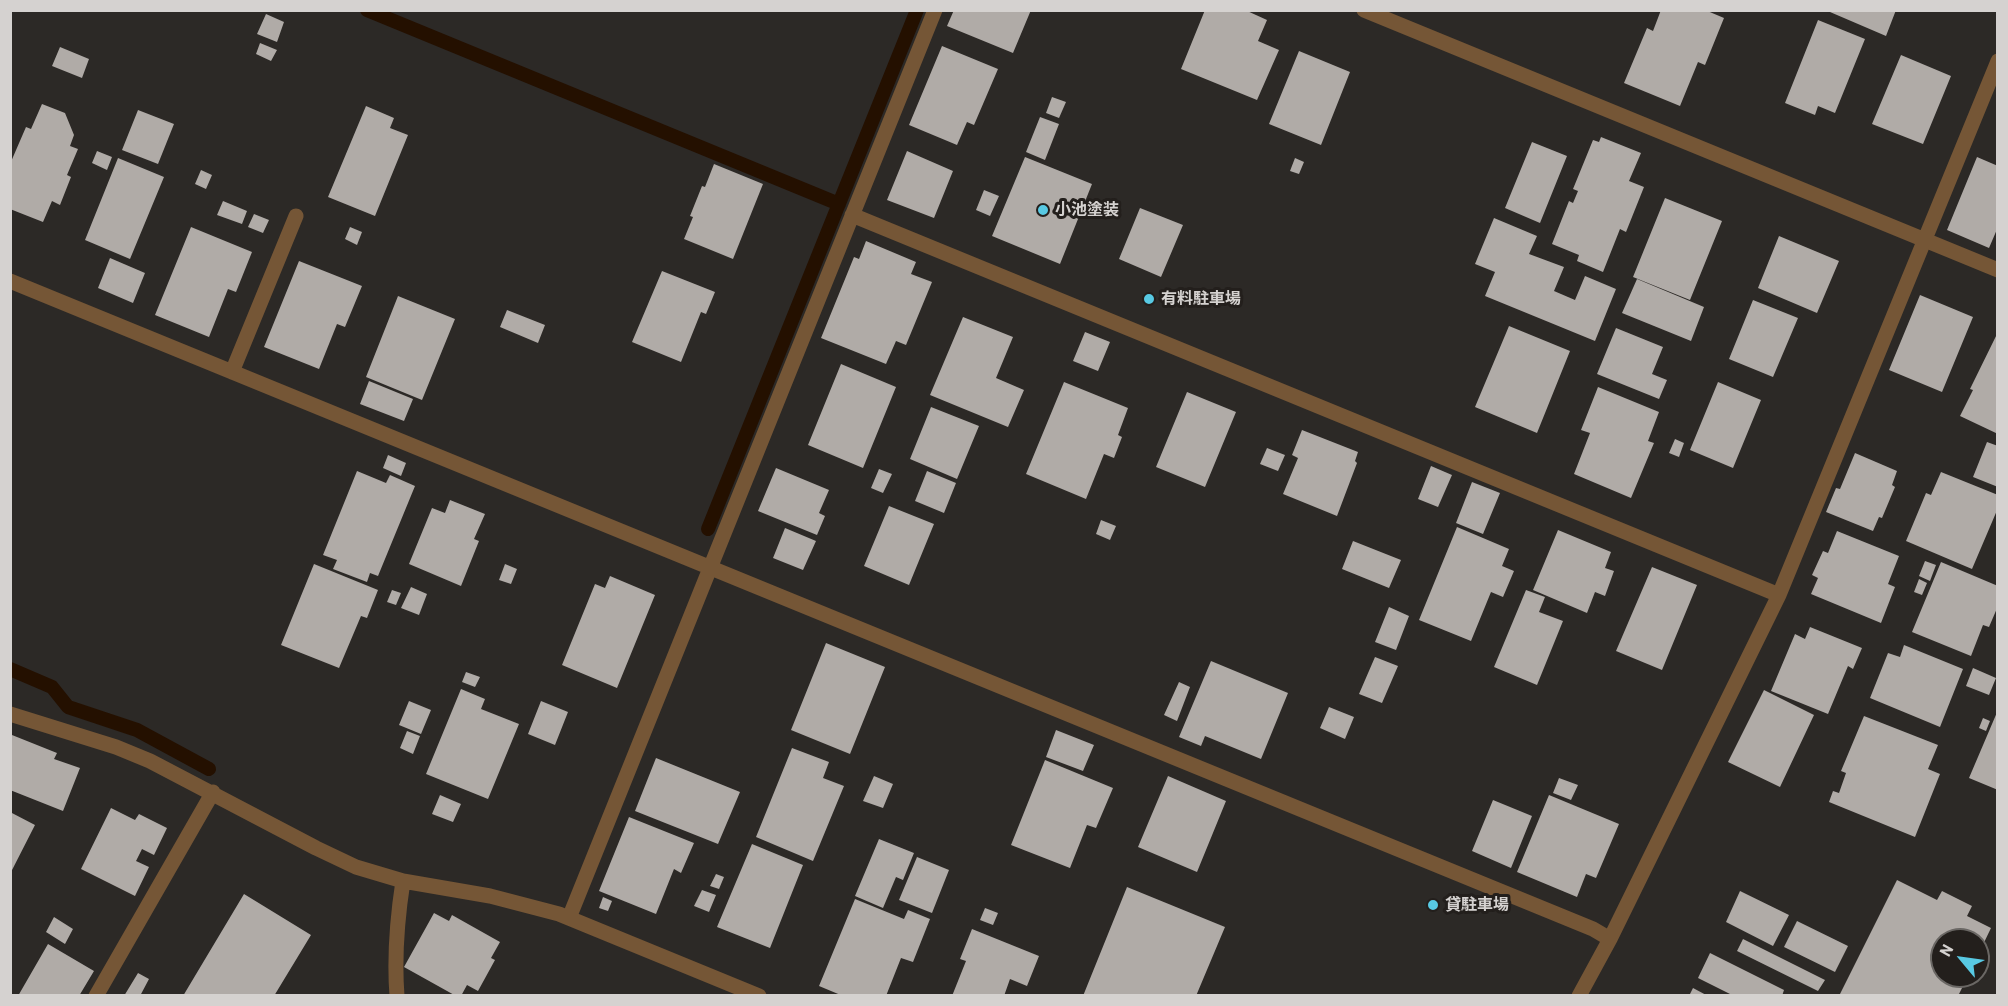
<!DOCTYPE html>
<meta charset="utf-8">
<style>
body{margin:0}
#map{position:relative;width:2008px;height:1006px;overflow:hidden;background:#2c2926;font-family:Barlow,sans-serif}
canvas{display:block}
.frame{position:absolute;inset:0;border:12px solid #d5d2d0;pointer-events:none}
.north{position:absolute;left:1930px;top:928px;width:60px;height:60px;box-sizing:border-box;background:#231f1c;border:2px solid #6a6764;border-radius:50%;rotate:299deg;font-size:16px;font-weight:700;line-height:24px;text-align:center;color:#d5d2d0}
.north::after{content:'';display:block;margin:auto;width:21px;height:27px;background:#58c9e3;clip-path:polygon(50% 0,100% 100%,50% 72%,0 100%)}
</style>
<div id="map">
<canvas width="2008" height="1006"></canvas>
<div class="frame"></div>
<div class="north">N</div>
</div>
<script>
const ctx = document.querySelector('canvas').getContext('2d');
ctx.lineJoin = 'round';
function strokePath(path, color, width, dash) {
  ctx.strokeStyle = color;
  ctx.lineWidth = width;
  ctx.lineCap = dash ? 'butt' : 'round';
  ctx.setLineDash(dash || []);
  ctx.stroke(path);
}
function fill(path, color) {
  ctx.fillStyle = color;
  ctx.fill(path, 'evenodd');
}
function write(font, color, halo, rows, align = 'center') {
  ctx.font = font + ' Barlow,"Noto Sans JP",sans-serif';
  ctx.lineWidth = 6;
  ctx.setLineDash([]);
  ctx.textBaseline = 'middle';
  ctx.strokeStyle = halo;
  ctx.fillStyle = color;
  for (const [text, x, y, turn = 0] of rows) {
    ctx.save();
    ctx.translate(x, y);
    ctx.rotate((+turn || 0) * Math.PI / 180);
    ctx.textAlign = isNaN(turn) ? turn : align;
    if (halo) ctx.strokeText(text, 0, 0);
    ctx.fillText(text, 0, 0);
    ctx.restore();
  }
}
const stream = new Path2D(`
 M367 10 839 204
 M708 529 917 10
 M10 669 52 687 68 707 137 730 209 769`);
const building = new Path2D(`
 M954 10H1031L1013 53 947 26Z
 M1205 10H1245L1267 20 1258 41 1279 50 1257 100 1181 69Z
 M1661 10H1705L1724 18 1705 65 1698 62 1680 106 1624 83 1647 28 1653 31Z
 M1831 10H1896L1886 36 1830 12Z
 M266 14 284 22 277 42 257 34Z
 M1818 20 1865 39 1835 113 1818 106 1815 115 1785 103Z
 M260 43 277 50 271 61 256 54Z
 M942 46 998 69 974 125 967 122 957 145 909 125Z
 M60 47 89 59 82 78 52 66Z
 M1299 51 1350 72 1321 145 1269 124Z
 M1901 55 1951 76 1923 144 1872 124Z
 M1052 97 1066 102 1059 118 1046 113Z
 M42 104 65 113 74 135 70 146 78 149 67 175 71 177 60 205 52 201 43 222 10 209V164L26 127 31 129Z
 M366 106 394 118 390 128 408 135 375 216 328 197Z
 M138 110 174 124 158 164 122 150Z
 M1040 117 1059 124 1045 160 1026 152Z
 M1601 137 1641 153 1629 181 1644 187 1626 232 1620 229 1603 272 1577 261 1579 255 1552 244 1569 201 1573 203 1578 191 1573 189 1593 140 1599 142Z
 M1532 142 1567 156 1540 223 1505 208Z
 M97 151 112 157 107 170 92 163Z
 M907 151 953 171 934 218 887 200Z
 M1025 157 1092 184 1060 264 992 236Z
 M1977 157 1998 166V227L1989 248 1947 230Z
 M118 158 164 177 130 259 85 240Z
 M1295 158 1304 162 1299 174 1290 171Z
 M714 164 763 184 733 259 684 239 693 217 690 216 702 186 705 187Z
 M201 170 212 175 206 189 195 184Z
 M984 190 999 196 990 216 976 210Z
 M1665 198 1722 221 1690 300 1633 277Z
 M223 201 247 211 242 224 217 215Z
 M1140 208 1183 225 1161 277 1119 259Z
 M254 214 269 220 263 233 248 227Z
 M1494 218 1537 236 1529 254 1564 267 1554 291 1575 300 1585 276 1616 289 1595 341 1485 296 1495 272 1475 264Z
 M191 227 252 252 236 292 228 289 209 337 155 315Z
 M350 227 362 232 357 245 345 239Z
 M1779 236 1839 261 1817 313 1758 288Z
 M866 241 916 262 911 274 932 282 906 345 896 341 886 364 821 338 854 257 859 259Z
 M110 258 145 273 133 303 98 288Z
 M299 261 362 286 345 327 337 324 319 369 264 347Z
 M662 271 715 292 706 314 701 312 681 362 632 342Z
 M1637 279 1704 307 1691 341 1622 313Z
 M1920 295 1973 317 1942 392 1889 370Z
 M398 296 455 319 422 400 366 377Z
 M1753 300 1798 318 1773 377 1729 359Z
 M507 310 545 325 538 343 500 327Z
 M963 317 1013 337 996 378 1024 390 1008 427 930 395Z
 M1509 326 1570 351 1537 433 1475 407Z
 M1616 328 1663 347 1652 374 1667 380 1659 399 1597 374Z
 M1085 332 1110 342 1098 371 1073 361Z
 M1998 332V434L1960 416 1973 390 1970 389Z
 M841 364 896 387 863 468 808 445Z
 M369 381 413 399 404 421 360 404Z
 M1064 382 1128 408 1118 435 1122 437 1114 458 1104 454 1086 499 1026 474Z
 M1718 382 1761 400 1733 468 1690 450Z
 M1598 387 1659 412 1648 441 1654 443 1631 498 1574 474 1590 433 1581 430Z
 M1187 392 1236 412 1205 487 1156 467Z
 M931 407 979 426 957 479 910 459Z
 M1302 430 1358 452 1355 461 1357 463 1337 516 1283 494 1298 458 1292 455Z
 M1675 439 1684 443 1679 457 1669 453Z
 M1987 442 1998 446V487L1973 477Z
 M1267 448 1285 455 1278 471 1260 464Z
 M1855 453 1897 471 1892 485 1895 487 1882 518 1879 517 1873 531 1826 512 1836 488 1840 489Z
 M388 455 406 463 401 476 383 468Z
 M1431 466 1452 475 1438 507 1418 499Z
 M776 468 829 490 819 513 825 516 817 535 758 511Z
 M879 469 892 474 883 493 871 488Z
 M357 471 386 483 390 475 415 486 378 576 370 573 367 582 333 569 337 560 323 555Z
 M927 471 956 483 944 513 915 501Z
 M1941 472 1998 495V508L1972 569 1906 541 1926 493 1931 495Z
 M1472 482 1500 493 1483 534 1456 523Z
 M450 500 485 514 474 539 479 541 461 586 409 564 432 508 445 513Z
 M889 506 934 524 909 585 864 566Z
 M1101 520 1116 526 1110 540 1096 534Z
 M1457 527 1509 549 1502 566 1514 571 1503 597 1491 592 1471 641 1419 620Z
 M785 528 816 541 803 570 773 558Z
 M1558 530 1611 552 1605 568 1614 571 1605 596 1595 592 1587 613 1533 590Z
 M1837 531 1899 556 1888 584 1895 587 1881 623 1811 594 1818 578 1812 575 1823 551 1828 553Z
 M1353 541 1401 560 1389 588 1342 569Z
 M1925 561 1936 565 1930 581 1919 576Z
 M1941 562 1998 586V606L1989 627 1983 625 1971 656 1912 632Z
 M314 564 378 590 367 618 361 616 339 668 281 645Z
 M505 564 517 569 511 584 499 580Z
 M1652 567 1697 585 1662 670 1616 651Z
 M610 576 655 595 617 688 562 665 595 584 605 588Z
 M1919 579 1927 583 1922 595 1914 592Z
 M411 587 427 594 419 615 401 608Z
 M392 590 401 593 396 605 387 602Z
 M1526 590 1545 597 1539 612 1563 621 1537 685 1494 667Z
 M1389 607 1409 616 1396 650 1375 642Z
 M1810 627 1862 648 1853 669 1848 666 1828 714 1771 691 1795 634 1805 639Z
 M826 643 885 667 850 754 791 730Z
 M1904 645 1963 669 1940 727 1870 698 1888 653 1900 657Z
 M1375 657 1398 666 1382 703 1359 694Z
 M1211 661 1288 693 1261 759 1205 736 1201 746 1179 737Z
 M1973 668 1996 678 1989 695 1966 686Z
 M466 672 480 677 475 687 462 682Z
 M1179 682 1190 687 1177 721 1164 715Z
 M461 689 485 699 481 709 519 724 488 799 426 774Z
 M1764 690 1814 715 1780 787 1728 762Z
 M409 701 431 710 421 734 399 725Z
 M541 701 568 712 555 745 528 734Z
 M1329 707 1354 717 1345 739 1320 728Z
 M1998 710V790L1969 778Z
 M1864 716 1938 745 1928 769 1940 774 1915 837 1829 802 1833 791 1839 793 1846 773 1841 771Z
 M1983 718 1990 721 1986 731 1979 728Z
 M1056 730 1094 745 1083 771 1046 757Z
 M407 731 420 736 413 754 400 748Z
 M12 735 57 753 54 759 80 768 63 811 10 790Z
 M792 748 829 762 823 778 844 786 813 861 756 837Z
 M656 758 740 792 718 844 635 811Z
 M1045 760 1113 788 1096 828 1087 825 1070 868 1011 845Z
 M874 776 893 784 883 808 863 801Z
 M1168 776 1226 801 1197 872 1138 847Z
 M1559 778 1578 785 1571 800 1553 793Z
 M440 795 461 804 453 822 432 814Z
 M1549 795 1619 824 1596 878 1586 874 1577 897 1517 872Z
 M1493 800 1532 816 1511 868 1472 851Z
 M111 808 135 820 139 814 167 828 154 855 142 849 136 861 149 867 135 896 81 869Z
 M10 812 35 825 10 874Z
 M629 817 694 843 681 873 674 869 656 914 599 891Z
 M879 839 914 853 903 880 896 877 883 908 855 896Z
 M752 844 803 865 770 948 717 927Z
 M917 857 949 870 932 913 899 900Z
 M716 874 724 877 719 889 710 886Z
 M1897 880 1937 900 1942 891 1972 906 1967 916 1991 928 1978 955V940H1942V976H1968L1958 996H1839Z
 M1127 887 1225 927 1196 996H1083Z
 M702 890 716 895 709 912 694 906Z
 M1740 891 1789 915 1773 946 1726 922Z
 M244 894 311 935 274 996H183Z
 M603 897 612 901 608 911 599 908Z
 M855 899 904 919 908 910 930 919 913 962 901 958 886 996H843L819 986Z
 M985 908 998 913 993 925 980 920Z
 M434 913 449 921 452 915 500 942 491 958 495 960 478 991 467 985 461 996H456L404 967Z
 M54 917 73 929 65 944 46 932Z
 M1797 921 1848 946 1835 972 1784 947Z
 M972 929 1039 956 1027 986 1010 979 1004 996H952L966 961 960 959Z
 M1743 939 1825 980 1818 991 1737 951Z
 M48 944 94 971 79 996H18Z
 M1710 953 1784 990 1782 996H1734L1698 978Z
 M138 973 149 979 140 996H124Z
 M1693 988 1708 996H1689Z`);
const minor = new Path2D(`
 M1364 10 1998 270
 M852 215 1779 595
 M10 281 1593 929 1610 939
 M232 372 296 216
 M10 714 116 747 150 761 316 848 356 867 403 881 490 896 559 914 759 996
 M569 918 935 10
 M96 996 213 792
 M397 996C394 957 397 920 403 881
 M1579 996 1610 939 1779 595 1998 61`);
const markers = [
 [1043,210,6,"#58c9e3"],
 [1149,299,6,"#58c9e3"],
 [1433,905,6,"#58c9e3"]
];
const poiNames = [
 ["小池塗装",1055,210],
 ["有料駐車場",1161,299],
 ["貸駐車場",1445,905]
];
strokePath(stream, '#241000', 14);
fill(building, '#b0aba7');
strokePath(minor, '#755636', 15);
for (const [x, y, r, color] of markers) {
  const dot = new Path2D();
  dot.arc(x, y, r, 0, 2 * Math.PI);
  ctx.fillStyle = color;
  ctx.fill(dot);
  strokePath(dot, '#231f1c', 2);
}
write('bold 16px', '#d5d2d0', '#231f1c', poiNames, 'left');
</script>
